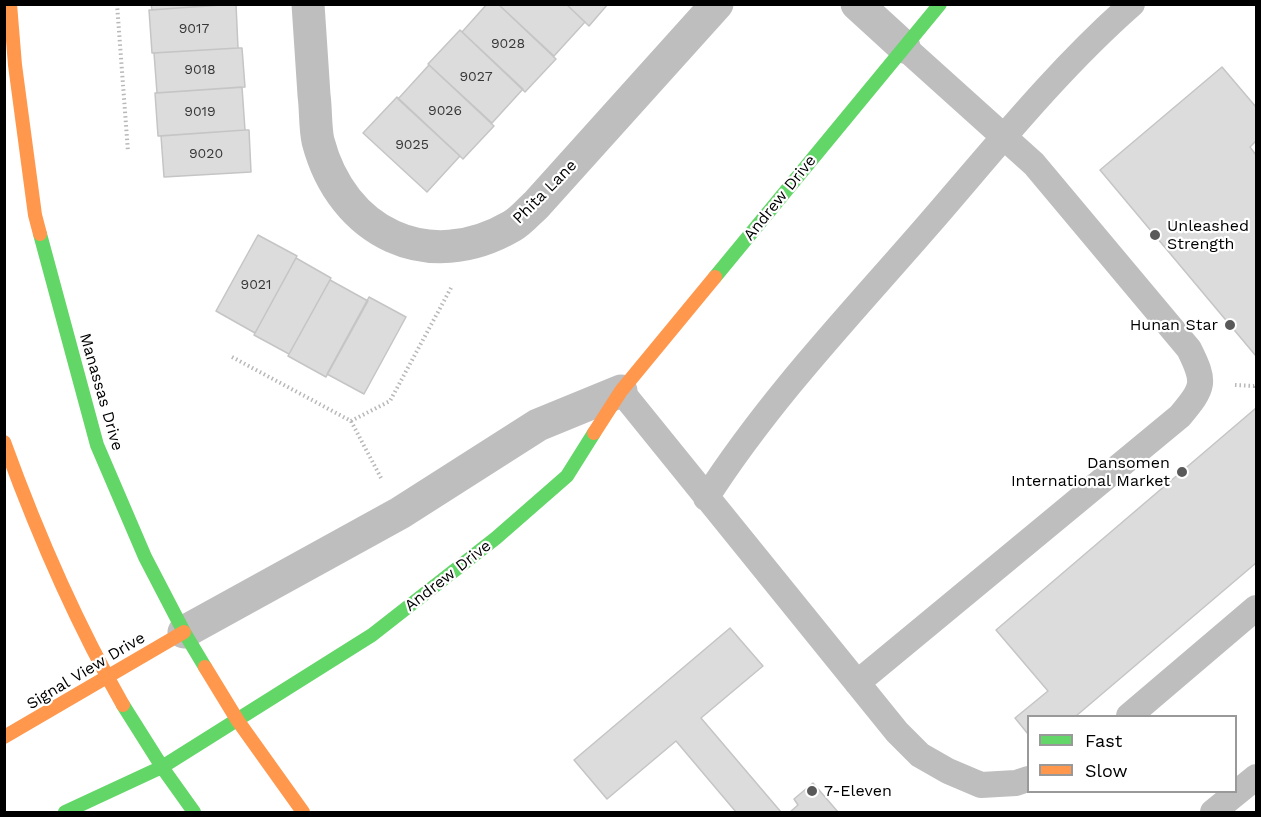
<!DOCTYPE html>
<style>
body{margin:0}
#map{position:relative;width:1261px;height:817px;overflow:hidden;background:#fff;font-family:"Work Sans",sans-serif}
canvas{display:block}
.frame{position:absolute;inset:0;border:6px solid #000;pointer-events:none}
.legend{position:absolute;left:1027px;top:715px;width:210px;height:78px;box-sizing:border-box;background:#fff;border:2px solid #999;margin:0;padding:8px 10px;list-style:none;font-size:18px;color:#000}
.legend li{display:flex;align-items:center;gap:12px;height:30px}
.legend b{width:30px;border:2px solid #999}
</style>
<div id="map">
<canvas width="1261" height="817"></canvas>
<div class="frame"></div>
<ul class="legend">
<li><b style="height:8px;background:#63d668"></b>Fast</li>
<li><b style="height:8px;background:#ff974d"></b>Slow</li>
</ul>
</div>
<script>
const ctx = document.querySelector('canvas').getContext('2d');
ctx.lineJoin = 'round';
function fill(path, color) {
  ctx.fillStyle = color;
  ctx.fill(path, 'evenodd');
}
function strokePath(path, color, width, dash) {
  ctx.strokeStyle = color;
  ctx.lineWidth = width;
  ctx.lineCap = dash ? 'butt' : 'round';
  ctx.setLineDash(dash || []);
  ctx.stroke(path);
}
function write(font, color, halo, rows, align = 'center') {
  ctx.font = font + ' "Work Sans",sans-serif';
  ctx.lineWidth = 4.5;
  ctx.setLineDash([]);
  ctx.textBaseline = 'middle';
  ctx.strokeStyle = halo;
  ctx.fillStyle = color;
  for (const [text, x, y, turn = 0] of rows) {
    ctx.save();
    ctx.translate(x, y);
    ctx.rotate((+turn || 0) * Math.PI / 180);
    ctx.textAlign = isNaN(turn) ? turn : align;
    if (halo) ctx.strokeText(text, 0, 0);
    ctx.fillText(text, 0, 0);
    ctx.restore();
  }
}
const building = new Path2D(`
 M151 4H230L152 10Z
 M236 4 238 48 152 53 149 10Z
 M487 4H498L556 59 525 92 462 32Z
 M498 4H566L585 22 554 56Z
 M566 4H608L589 26Z
 M460 30 523 89 492 123 428 64Z
 M238 48H242L245 87 157 93 154 53Z
 M429 65 494 126 463 159 398 99Z
 M1222 67 1256 107V141L1250 147 1256 155V356L1100 170Z
 M242 87 245 130 158 136 155 93Z
 M397 97 460 156 427 192 363 133Z
 M245 130H249L251 172 164 177 161 136Z
 M258 235 297 256 255 333 216 311Z
 M296 258 331 278 289 354 254 335Z
 M330 280 368 301 326 377 288 356Z
 M369 297 406 317 364 394 327 374Z
 M1256 408V563L1076 716H1028V734L1015 718 1048 691 996 630Z
 M730 628 763 666 701 718 781 812H736L676 741 607 799 574 760Z
 M813 783 838 812H790L798 805 794 799Z`);
const path = new Path2D(`
 M117 4 128 152
 M232 357 351 421 390 401 452 286
 M1235 385 1254 386 1256 384
 M351 421 381 478`);
const lane = new Path2D(`
 M621 391 897 732 920 755 948 771 981 785 1016 783 1028 779
 M706 498C771 397 851 314 929 224 994 149 1057 70 1132 4
 M857 683 1180 416C1204 387 1206 383 1189 349L1034 164 904 47
 M1129 716 1256 608
 M1213 812 1256 777`);
const street = new Path2D(`
 M308 4C310 35 312 65 314 95 316 110 315 127 318 141 342 233 428 275 512 226 521 221 528 212 536 205L717 4
 M857 4 904 47
 M184 632 400 513 538 425 621 391`);
const fast = new Path2D(`
 M40 234 97 445 145 557 184 632 205 667
 M715 277 940 4
 M123 705 164 770 194 812
 M65 812 162 767 372 635 496 538 567 476 594 433`);
const slow = new Path2D(`
 M10 4 15 65 35 215 40 234
 M594 433 621 391 715 277
 M4 442C37 533 75 621 123 705
 M205 667 238 721 303 812
 M4 737 184 632`);
const markers = [
 [1155,235,6,"#595959"],
 [1230,325,6,"#595959"],
 [1182,472,6,"#595959"],
 [812,791,6,"#595959"]
];
const numberNames = [
 ["9017",194,29],
 ["9028",508,44],
 ["9018",200,70],
 ["9027",476,77],
 ["9026",445,111],
 ["9019",200,112],
 ["9025",412,145],
 ["9020",206,154],
 ["9021",256,285]
];
const streetNames = [
 ["Phita Lane",545,192,-45],
 ["Andrew Drive",780,198,-51],
 ["Manassas Drive",101,392,74],
 ["Andrew Drive",448,576,-38],
 ["Signal View Drive",86,671,-31]
];
const poiNames = [
 ["Unleashed",1167,226],
 ["Strength",1167,244],
 ["Hunan Star",1218,325,"right"],
 ["Dansomen",1170,463,"right"],
 ["International Market",1170,481,"right"],
 ["7-Eleven",824,791]
];
fill(building, '#dcdcdc');
strokePath(building, '#c5c5c5', 1.5);
strokePath(path, '#b8b8b8', 4, [1.5, 3]);
strokePath(lane, '#bebebe', 26);
strokePath(street, '#bebebe', 33);
strokePath(fast, '#63d668', 14);
strokePath(slow, '#ff974d', 14);
for (const [x, y, r, color] of markers) {
  const dot = new Path2D();
  dot.arc(x, y, r, 0, 2 * Math.PI);
  ctx.fillStyle = color;
  ctx.fill(dot);
  strokePath(dot, '#fff', 2);
}
write('14px', '#373737', null, numberNames);
write('16px', '#000', '#fff', streetNames);
write('16px', '#000', '#fff', poiNames, 'left');
</script>
